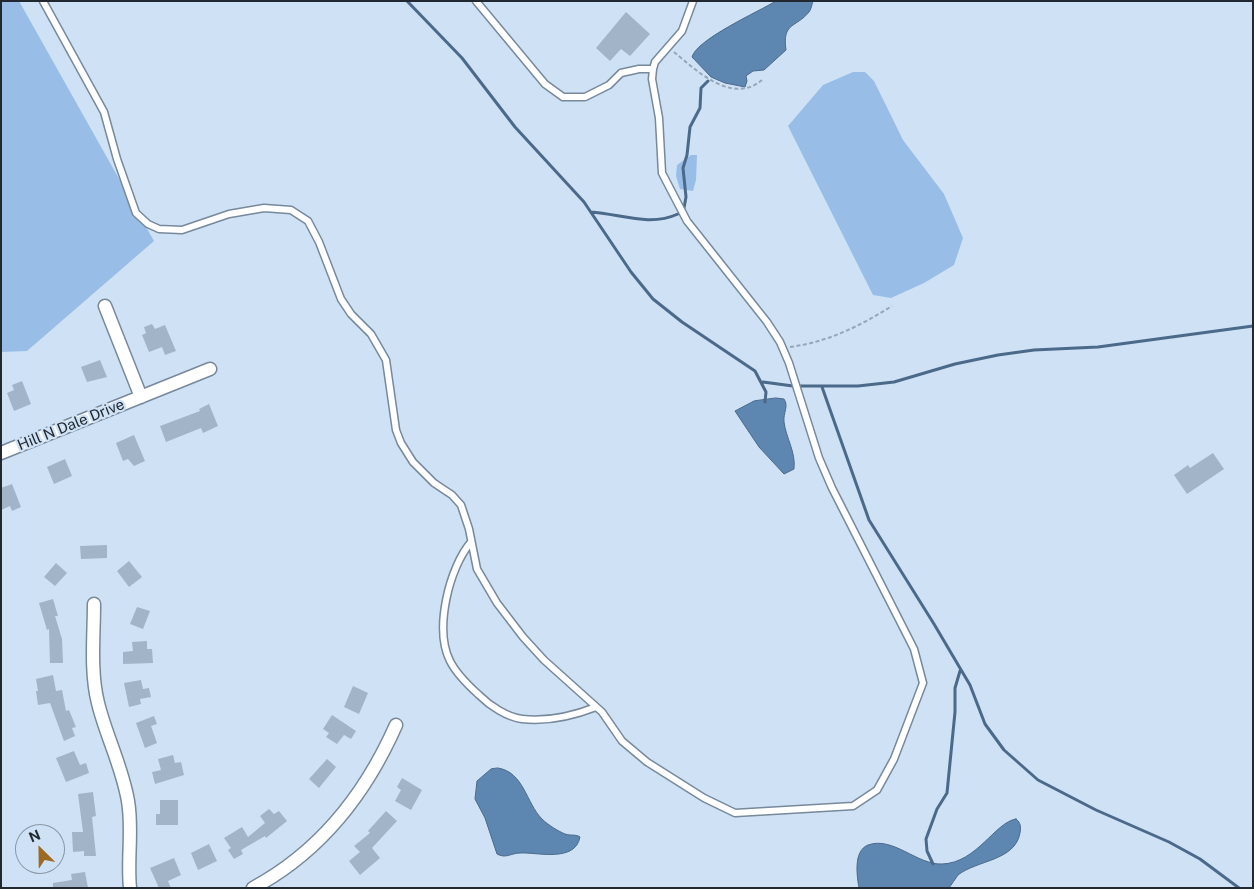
<!DOCTYPE html>
<style>
body{margin:0}
#map{position:relative;width:1254px;height:889px;overflow:hidden;background:#cee1f5;font-family:"Public Sans",sans-serif}
canvas{display:block}
.frame{position:absolute;inset:0;border:2px solid #21282f;pointer-events:none}
.north{position:absolute;left:15px;top:824px;width:50px;height:50px;box-sizing:border-box;background:#cee1f5;border:1px solid #8997a6;border-radius:50%;rotate:337deg;font-size:14px;font-weight:700;line-height:20px;text-align:center;color:#21282f}
.north::after{content:'';display:block;margin:auto;width:18px;height:22px;background:#9e6921;clip-path:polygon(50% 0,100% 100%,50% 72%,0 100%)}
</style>
<div id="map">
<canvas width="1254" height="889"></canvas>
<div class="frame"></div>
<div class="north">N</div>
</div>
<script>
const ctx = document.querySelector('canvas').getContext('2d');
ctx.lineJoin = 'round';
function fill(path, color) {
  ctx.fillStyle = color;
  ctx.fill(path, 'evenodd');
}
function strokePath(path, color, width, dash) {
  ctx.strokeStyle = color;
  ctx.lineWidth = width;
  ctx.lineCap = dash ? 'butt' : 'round';
  ctx.setLineDash(dash || []);
  ctx.stroke(path);
}
function write(font, color, halo, rows, align = 'center') {
  ctx.font = font + ' "Public Sans",sans-serif';
  ctx.lineWidth = 4.5;
  ctx.setLineDash([]);
  ctx.textBaseline = 'middle';
  ctx.strokeStyle = halo;
  ctx.fillStyle = color;
  for (const [text, x, y, turn = 0] of rows) {
    ctx.save();
    ctx.translate(x, y);
    ctx.rotate((+turn || 0) * Math.PI / 180);
    ctx.textAlign = isNaN(turn) ? turn : align;
    if (halo) ctx.strokeText(text, 0, 0);
    ctx.fillText(text, 0, 0);
    ctx.restore();
  }
}
const green = new Path2D(`
 M1 1H19L154 241 27 351 1 352Z
 M853 72H865L874 81 903 140 944 194 963 238 954 265 924 283 891 298 873 295 788 126 823 85Z
 M691 155H697L696 180 693 191 680 189 676 176 677 165Z`);
const water = new Path2D(`
 M776 1H813C812 4 811 10 809 12 796 28 782 22 786 50L764 70 753 71 746 76 747 81 745 87 725 83 711 77 692 57C697 39 758 12 776 1Z
 M776 398 784 399C789 406 783 413 784 422 786 438 796 452 794 469L784 474 759 447 735 411 754 401Z
 M498 768C524 772 526 803 542 819 548 825 558 831 565 834 571 836 576 834 580 837 575 863 537 852 520 853 511 853 506 859 497 854L485 818 475 799 477 781 491 769Z
 M1016 819C1021 823 1021 827 1020 833 1015 861 977 860 958 875 955 879 952 884 949 888H859C857 876 853 851 868 845 893 836 917 865 942 864 977 863 995 822 1016 819Z`);
const stream = new Path2D(`
 M407 1 462 58 515 127 584 202 631 272 653 299 682 322 755 371 766 392 765 402
 M684 208 686 197 683 168 687 155 690 127 700 108 701 88 708 81
 M591 212C621 214 649 227 678 214
 M763 382 793 386
 M800 386H858L894 382 955 364 998 355 1034 350 1098 347 1253 326
 M822 387 869 520 934 624 970 685 985 724 1004 750 1038 780 1096 810 1169 842 1200 859 1239 888
 M933 864 927 851 926 839 937 809 947 793 955 712V688L960 671`);
const building = new Path2D(`
 M626 12 650 34 630 56 621 49 610 61 596 48Z
 M152 324 155 329 165 325 176 351 165 355 162 347 149 352 142 335 146 333 144 327Z
 M100 360 107 377 87 382 81 367Z
 M22 381 31 404 14 411 7 393 14 390 12 385Z
 M209 404 218 426 203 433 201 428 166 442 160 426 200 411 199 409Z
 M134 435 145 461 134 466 128 459 123 461 116 443Z
 M1213 453 1224 469 1187 494 1174 475 1188 465 1190 468Z
 M65 459 72 476 54 484 47 467Z
 M12 484 21 507 12 511 10 506 1 510V488Z
 M107 545V558L81 559 80 546Z
 M129 561 142 577 129 587 117 571Z
 M56 563 67 573 55 586 44 577Z
 M53 599 58 616H55L62 639 63 663H50L49 629 47 630 39 603Z
 M137 607 150 611 143 629 130 624Z
 M147 641V649H152L153 663 123 664V652L133 651 132 642Z
 M53 675 56 691 62 690 66 711 69 710 76 727 72 728 75 736 64 741 50 703 38 705 36 691H38L36 679Z
 M141 680 143 689 149 688 151 697 140 699 141 704 129 707 124 683Z
 M353 686 368 693 359 714 344 707Z
 M332 715 356 731 351 739 344 735 337 744 326 737 329 733 323 729Z
 M154 716 157 724 151 726 157 743 145 748 136 723Z
 M74 751 80 765 86 763 89 773 66 782 56 758Z
 M173 755 175 763 181 762 184 775 155 784 152 772 161 770 158 759Z
 M327 759 336 767 319 788 309 779Z
 M402 778 422 790 411 810 395 801 401 790 397 787Z
 M93 792 96 816 92 817 96 856H84V851L73 852 72 832H83L78 794Z
 M160 800H178V825H156V814H160Z
 M269 809 274 814 279 811 287 821 266 838 265 836 241 850 243 854 234 859 228 850 231 848 224 838 242 827 248 837 265 823 260 816Z
 M386 811 397 821 372 848 380 858 360 875 349 861 360 852 354 846 370 833 368 831Z
 M209 844 217 861 198 870 191 853Z
 M174 858 181 875 168 881 171 888H159L150 868Z
 M85 872 88 888H53V883L72 880 71 874Z`);
const path = new Path2D(`
 M674 52C697 71 732 105 762 80
 M790 347C828 342 860 326 892 306`);
const lane = new Path2D(`
 M43 1 104 112 117 159 136 213 148 224 159 229 182 230 229 214 264 208 291 210 308 221 319 242 341 299 351 314 371 334 386 360 396 430 401 443 413 462 434 483 452 495 461 505 469 529 477 569 497 603 523 637 544 660 602 712 622 741 647 762 704 798 735 813 853 806 877 790 894 759 923 683 914 649 832 488 819 458 789 363 780 342 767 322 687 221 662 173 659 118 652 79 653 69 655 62 682 31 693 1
 M476 1 545 84 563 97H585L609 85 621 73 639 69H653
 M471 542C449 568 434 629 450 661 456 673 469 686 479 695 490 706 507 717 522 719 548 722 573 716 596 707`);
const street = new Path2D(`
 M105 306 141 397
 M1 453 210 369
 M94 604C94 636 90 671 98 703 106 736 122 766 128 801 133 830 127 859 130 888
 M253 888C320 852 366 793 396 725`);
const streetNames = [
 ["Hill N Dale Drive",71,425,-22]
];
fill(green, '#98bee7');
fill(water, '#5d86b1');
strokePath(water, '#4b6a8a', 1);
strokePath(stream, '#4b6a8a', 3);
fill(building, '#a2b4c8');
strokePath(lane, '#77899b', 9);
strokePath(street, '#77899b', 15);
strokePath(path, '#97a7b7', 2, [4, 2.5]);
strokePath(lane, '#fff', 6);
strokePath(street, '#fff', 12);
write('15px', '#21282f', '#cee1f5', streetNames);
</script>
